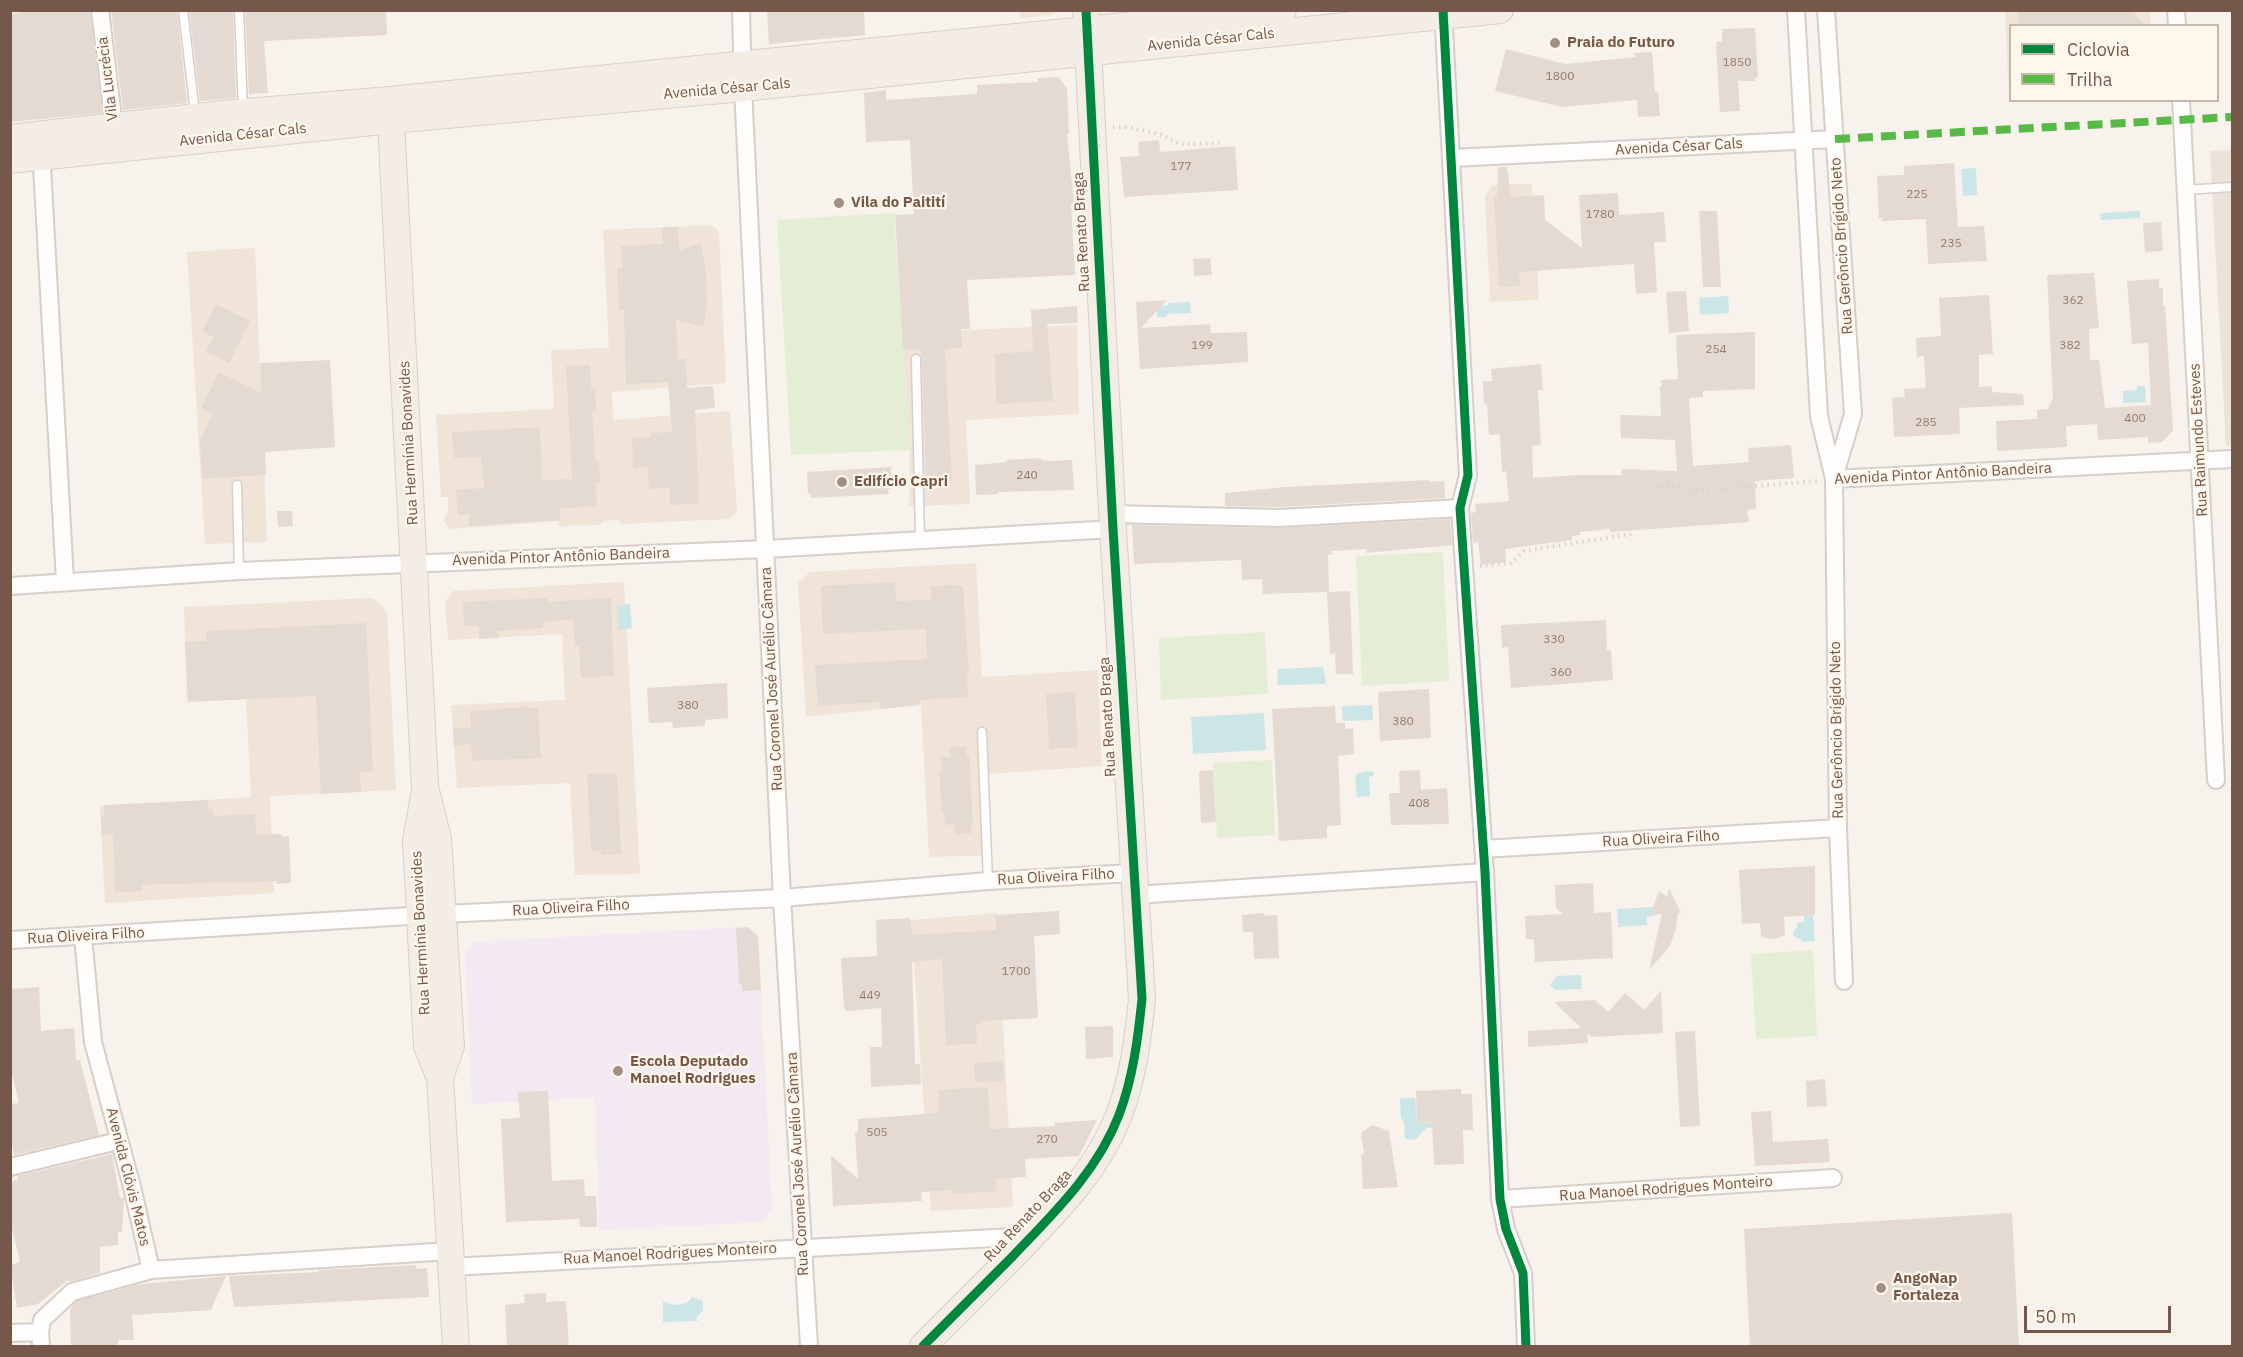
<!DOCTYPE html>
<meta charset="utf-8">
<style>
body{margin:0}
#map{position:relative;width:2243px;height:1357px;overflow:hidden;background:#f7f2eb;font-family:"IBM Plex Sans",sans-serif}
canvas{display:block}
.frame{position:absolute;inset:0;border:12px solid #76584a;pointer-events:none}
.legend{position:absolute;left:2009px;top:24px;width:210px;height:78px;box-sizing:border-box;background:#fff7ec;border:2px solid #c8b7ab;margin:0;padding:8px 10px;list-style:none;font-size:18px;color:#76584a}
.legend li{display:flex;align-items:center;gap:12px;height:30px}
.legend b{width:30px;border:2px solid #c8b7ab}
.scale{position:absolute;left:2024px;top:1306px;width:147px;height:27px;box-sizing:border-box;border:3px solid #76584a;border-top:0;padding-left:8px;font-size:18px;line-height:21px;white-space:nowrap;color:#76584a;-webkit-text-stroke:4px #fff7ec;paint-order:stroke}
</style>
<div id="map">
<canvas width="2243" height="1357"></canvas>
<div class="frame"></div>
<ul class="legend">
<li><b style="height:8px;background:#00873e"></b>Ciclovia</li>
<li><b style="height:8px;background:#58b947"></b>Trilha</li>
</ul>
<div class="scale">50 m</div>
</div>
<script>
const ctx = document.querySelector('canvas').getContext('2d');
ctx.lineJoin = 'round';
function fill(path, color) {
  ctx.fillStyle = color;
  ctx.fill(path, 'evenodd');
}
function strokePath(path, color, width, dash) {
  ctx.strokeStyle = color;
  ctx.lineWidth = width;
  ctx.lineCap = dash ? 'butt' : 'round';
  ctx.setLineDash(dash || []);
  ctx.stroke(path);
}
function write(font, color, halo, rows, align = 'center') {
  ctx.font = font + ' "IBM Plex Sans",sans-serif';
  ctx.lineWidth = 4.5;
  ctx.setLineDash([]);
  ctx.textBaseline = 'middle';
  ctx.strokeStyle = halo;
  ctx.fillStyle = color;
  for (const [text, x, y, turn = 0] of rows) {
    ctx.save();
    ctx.translate(x, y);
    ctx.rotate((+turn || 0) * Math.PI / 180);
    ctx.textAlign = isNaN(turn) ? turn : align;
    if (halo) ctx.strokeText(text, 0, 0);
    ctx.fillText(text, 0, 0);
    ctx.restore();
  }
}
const residential = new Path2D(`
 M1019 11V10L1057 11 1054 14 1020 19Z
 M2005 11H2150L2151 25 2010 26V97H2009Z
 M1500 184H1532L1539 300 1490 302 1485 196 1491 187Z
 M710 225 719 231 726 383 612 392 613 420 730 411 737 511 730 519 620 524 619 520 603 521 601 525 559 526V521L449 529 443 520 448 512V497H441L436 415 554 409 551 350 609 348 603 230Z
 M255 248 267 542 205 544 187 252Z
 M1077 325 1079 414 966 420 970 504 909 506 910 450 902 333Z
 M976 563 982 677 1098 670 1102 766 987 774 992 855 929 857 921 705 806 717 798 583 810 572Z
 M624 582 640 874 575 875 570 783 457 788 451 705 565 700 562 634 448 640 445 603 453 591Z
 M372 598 381 604 387 613 396 790 270 796 274 893 105 903 100 807 251 797 246 699 187 702 184 607Z
 M997 913 1013 1207 931 1211 911 920Z`);
const industrial = new Path2D(`
 M2232 150V445L2226 446 2210 151Z`);
const education = new Path2D(`
 M748 927 758 936 772 1210 763 1222 599 1230 595 1097 472 1104 465 954 474 942Z`);
const green = new Path2D(`
 M894 213 910 450 791 455 777 220Z
 M1443 552 1449 681 1362 686 1356 556Z
 M1265 632 1268 694 1161 700 1159 638Z
 M1272 760 1275 835 1217 838 1213 763Z
 M1813 950 1817 1036 1756 1039 1751 954Z`);
const water = new Path2D(`
 M1976 168 1977 195 1963 196 1961 169Z
 M2140 211V218L2101 220 2100 213Z
 M1728 296 1729 313 1700 315 1699 298Z
 M1190 302 1191 313 1167 314V317H1157V311L1161 306 1168 305V303Z
 M2137 386H2145L2146 402 2123 403V391L2137 390Z
 M630 604 632 628 618 630 617 606Z
 M1323 667 1326 682 1324 684 1277 685 1278 669Z
 M1372 705 1373 720 1343 721 1342 706Z
 M1264 713 1266 750 1193 754 1191 717Z
 M1373 771 1374 776 1369 777 1370 796 1357 797 1355 777 1358 773Z
 M1653 907V916L1647 917V925L1618 927 1617 909Z
 M1813 914 1815 941 1802 942 1801 939 1796 938 1793 935 1794 930 1797 928V923L1804 921V915Z
 M1581 975 1582 989 1555 990 1550 985 1557 976Z
 M1401 1098H1415L1417 1123 1435 1122V1128H1426L1415 1140 1405 1139 1404 1122 1401 1118 1400 1100Z
 M692 1297 703 1301V1310L696 1318 698 1321 663 1322V1302C675 1305 685 1308 692 1297Z`);
const building = new Path2D(`
 M37 10H90L102 113 10 122V14Z
 M111 10H177L187 103 123 110Z
 M189 10H233L236 98 200 101Z
 M245 10H386L387 35 264 41 268 93 249 94Z
 M767 10H864L865 35 769 44Z
 M2018 10H2130L2147 26H2019Z
 M1755 28 1758 77 1755 78V81H1738L1740 111 1720 112 1716 42 1722 41V29Z
 M1506 49 1565 64 1635 57 1634 53 1652 52 1655 92H1658L1660 116 1638 117 1637 100 1562 107 1495 91Z
 M1059 77 1067 89 1069 134H1067L1074 204H1071L1075 275 967 280 970 329H961L962 348 945 349 952 481 926 482 922 359 919 350 903 349 895 215 914 214 910 140 866 142 864 93 886 90V100L977 94V85L1038 82V78Z
 M1159 140 1160 152 1235 146 1238 190 1124 197 1120 157 1139 156 1138 142Z
 M1954 163 1958 227 1984 226 1987 261 1928 264 1926 219 1882 221V218H1879L1877 176 1904 175V166Z
 M1498 167H1507L1511 197 1544 195 1545 220 1582 248 1579 195 1618 193 1619 215 1664 212 1666 242H1654L1657 292 1636 294 1634 264 1519 272 1520 286 1499 287 1494 197H1497Z
 M1699 211H1717L1721 287H1703Z
 M2161 222 2163 251 2145 252 2143 223Z
 M662 227H678L679 251 701 243 706 274 707 304 704 327 676 320 678 359H686L687 388 713 386 715 408 695 410 699 504 670 505V488L649 489 648 467 633 468 632 438 651 437V433L672 432 668 382 626 384 624 310H619L617 268H622L621 246 663 244Z
 M1210 258 1212 275 1194 276 1193 259Z
 M2094 273 2099 328 2089 329 2090 360H2099L2105 408 2151 405 2148 343 2132 344 2127 281 2159 279V288H2163V306H2165L2173 430 2162 442 2148 443V437L2098 440 2097 424 2066 426 2067 447 1997 451 1996 421 2037 419V410L2048 409 2053 397 2047 275Z
 M1686 291 1689 331 1669 333 1666 292Z
 M1989 295 1993 354 1979 355V387L1992 386V392L2023 394 2024 405 1959 408 1960 434 1894 437 1892 398 1905 397 1904 389 1926 388 1924 356 1917 357 1916 338 1941 336 1939 298Z
 M1167 300 1141 328 1210 324 1211 333 1247 332 1248 362 1140 369 1136 302Z
 M216 304 250 321 229 363 206 352 213 337 202 331Z
 M1077 306 1078 323 1047 324 1053 401 996 404 995 354 1033 351 1031 310Z
 M1755 332V389L1703 391V397L1689 398 1693 466 1749 462 1748 449 1750 448 1791 445 1794 478 1755 481 1756 509 1747 510 1749 522 1610 532V529L1580 532V535L1572 536V540L1505 549 1506 562 1481 565 1478 542 1473 543 1471 513 1476 512 1475 504 1509 501 1506 471 1502 472 1500 434 1489 435 1487 404 1484 405 1483 381H1492L1491 369 1541 364 1543 390H1538L1541 445 1532 446 1533 478 1577 475H1622V469L1677 471 1675 440 1621 438 1620 415 1661 416 1660 386H1662L1661 380 1678 379 1676 335Z
 M330 360 335 447 265 452 266 475 202 479 200 441 212 414 201 408 219 372 261 393 260 363Z
 M590 365 591 389H595L596 411H592L595 461 599 460 600 481 596 482 597 506 559 509 560 520 469 526V514L458 515 456 490 484 488 481 457 454 458 452 432 540 427 542 480 572 479 566 366Z
 M1041 458V460L1051 461 1072 460 1074 490 998 492V494L976 495 975 465 1007 462 1006 460Z
 M891 467 892 489H888L889 494 811 498V494H808L807 472Z
 M1429 480V482L1444 481 1445 498 1279 507 1225 506V493L1285 487Z
 M277 511H292L293 526 278 527Z
 M1450 519 1452 545 1366 553 1367 549 1331 551 1332 555H1328L1329 592 1350 591 1353 674H1336L1335 653 1330 654 1327 592 1263 594 1262 579 1242 580 1241 560 1134 564 1132 525 1279 528Z
 M895 582 896 601 931 600V587L946 585 963 586 969 674H967L968 697 920 700V705L881 709 880 702 818 706 815 665 927 659 926 629 823 634 821 586Z
 M547 598V602L611 598 614 676 581 678 579 646H575L573 619 543 622V628L498 631V638L479 639V626H464L463 602Z
 M1606 620 1607 650H1611L1613 680 1511 688 1508 647 1502 648 1501 625Z
 M366 623 373 771 360 772 361 792 321 794 316 696 188 702 185 642 207 641 206 631Z
 M727 683 728 718 705 720V726L673 728 672 722 649 723 647 688Z
 M1429 689 1431 738 1380 741 1378 692Z
 M1075 692 1078 747 1049 749 1046 694Z
 M1335 706 1336 723H1345V729L1353 728 1354 754 1338 756 1341 825 1327 826V838L1279 841 1272 709Z
 M525 707 538 708 541 758 472 761 471 744 454 746 453 729 471 727 470 711Z
 M950 747H966L967 756H969L973 824H971L972 833 955 834 954 824 945 825 944 813H942L939 771 942 770 941 757H950Z
 M1213 770 1216 822 1201 823 1199 771Z
 M1420 770 1421 790 1447 788 1449 824 1391 825 1389 793H1400L1399 771Z
 M617 773 621 854 601 855V851H591L587 774Z
 M208 800V809H213V816L255 814 256 835 281 834 282 837 289 836 291 883 276 884V881L232 883V882L142 885V891L115 892 113 834 102 835 101 817H104V805Z
 M1815 866V915L1784 917 1785 935 1774 939 1761 937 1760 923 1742 924 1739 870Z
 M1593 883 1594 913 1611 912 1613 958 1535 962 1534 939H1526L1525 916 1564 914 1556 909 1555 885Z
 M1669 888 1681 913H1678L1676 928 1670 946 1649 970 1662 914 1650 915 1659 891 1667 896Z
 M1059 911 1060 934 1034 936 1038 1018 981 1021V1024H976L977 1044 946 1045 942 959 912 962 915 1064H920L921 1084 871 1087 870 1047H882L881 1008 846 1011 844 1007 841 958 877 956 876 920 910 918 913 935 996 930 995 915Z
 M1264 913 1265 916 1277 915 1279 958 1254 959 1253 932H1243L1242 915Z
 M748 927 758 936 761 990 742 991V984H739L736 928Z
 M39 987 41 1031 74 1028 76 1061 80 1060 99 1135 14 1155 10 1134V1104L19 1103 10 1066V989Z
 M1661 991 1663 1033 1592 1037 1587 1033 1588 1043 1528 1047V1031L1581 1028 1554 1002 1595 1000 1608 1012 1625 993 1644 1010Z
 M1113 1026V1057L1086 1059 1085 1027Z
 M1695 1031 1700 1126 1680 1127 1675 1032Z
 M1003 1061 1004 1081 975 1082 974 1063Z
 M1825 1079 1827 1106 1807 1107 1806 1081Z
 M988 1087 990 1129 1055 1126 1054 1123 1097 1120 1079 1156 1025 1159 1026 1177 995 1179 997 1191 953 1194V1190L921 1192 922 1201 833 1206 831 1155 858 1179 855 1132H858V1119L939 1113 938 1090Z
 M1461 1089V1094H1472L1473 1130H1463L1464 1164 1434 1165 1432 1122 1417 1123 1416 1091Z
 M548 1091 552 1181 584 1179 585 1196H596L597 1227H580L579 1219 506 1222 501 1119 520 1118 518 1092Z
 M1771 1111 1773 1142 1828 1139 1830 1162 1755 1166 1751 1112Z
 M1372 1125 1389 1131 1398 1187 1363 1189 1361 1154H1364L1361 1133Z
 M112 1154 120 1198H124L122 1232H118V1245L100 1247V1273L69 1282 68 1280 38 1304 17 1308 10 1265 20 1262 10 1220V1182L18 1180 17 1176Z
 M2012 1213 2019 1347H1750L1744 1229Z
 M416 1265V1269L427 1268 429 1297 234 1307 229 1276 319 1272V1270Z
 M226 1276 211 1310 132 1315 134 1340H118V1347H71L70 1309 77 1301 141 1284Z
 M546 1293V1302L566 1301 569 1347H507L505 1305 525 1303 524 1294Z`);
const path = new Path2D(`
 M1113 127H1128L1162 135 1179 144 1221 143
 M1655 487 1677 485 1690 491 1818 481
 M1480 566 1511 563 1524 551 1631 534`);
const lane = new Path2D(`
 M183 10 195 113
 M239 10 243 109
 M2185 190 2232 187
 M916 359 920 539
 M237 485 239 571
 M982 732 988 881`);
const street = new Path2D(`
 M100 10 115 135
 M741 10 743 88 782 898 809 1346
 M1443 10 1468 475 1460 508 1485 872 1500 1199 1506 1229 1523 1273 1526 1346
 M1796 10 1819 416 1834 479 1838 828 1844 981
 M1826 10 1853 414 1834 478
 M2176 10 2177 26
 M2181 100 2216 780
 M41 148 65 581
 M1452 158 1835 139
 M1834 479 2232 459
 M1112 514 1279 518 1460 508
 M10 586 239 571 766 549 1113 529
 M1483 849 1838 828
 M1135 895 1485 872
 M83 937 93 1042 132 1187 151 1270
 M10 940 443 914 782 898 988 881 1132 873
 M10 1167 118 1141
 M1500 1199 1833 1178
 M451 1267 1032 1236
 M10 1333 40 1332
 M41 1346 40 1332 42 1320 72 1292 151 1270 450 1251`);
const primary = new Path2D(`
 M390 102 425 787 438 839 451 1046 440 1078
 M10 138 223 114 390 100 1283 10
 M10 160 391 120 743 88 1500 10
 M424 796 416 841 427 1046 440 1078 456 1346
 M923 1346C953 1316 983 1286 1013 1256 1054 1213 1097 1172 1119 1115 1133 1078 1138 1038 1142 999L1113 529 1086 10`);
const quiet = new Path2D(`
 M1835 139 2232 117`);
const cycleway = new Path2D(`
 M1443 10 1468 475 1460 508 1485 872 1500 1199 1506 1229 1523 1273 1526 1346
 M923 1346C953 1316 983 1286 1013 1256 1054 1213 1097 1172 1119 1115 1133 1078 1138 1038 1142 999L1113 529 1086 10`);
const markers = [
 [1555,43,6,"#a38e82"],
 [839,203,6,"#a38e82"],
 [842,482,6,"#a38e82"],
 [618,1071,6,"#a38e82"],
 [1881,1288,6,"#a38e82"]
];
const numberNames = [
 ["1850",1737,63],
 ["1800",1560,77],
 ["177",1181,167],
 ["225",1917,195],
 ["1780",1600,215],
 ["235",1951,244],
 ["362",2073,301],
 ["199",1202,346],
 ["382",2070,346],
 ["254",1716,350],
 ["400",2135,419],
 ["285",1926,423],
 ["240",1027,476],
 ["330",1554,640],
 ["360",1561,673],
 ["380",688,706],
 ["380",1403,722],
 ["408",1419,804],
 ["1700",1016,972],
 ["449",870,996],
 ["505",877,1133],
 ["270",1047,1140]
];
const streetNames = [
 ["Avenida César Cals",1211,40,-6],
 ["Vila Lucrécia",108,79,-97],
 ["Avenida César Cals",727,89,-5],
 ["Avenida César Cals",243,135,-6],
 ["Avenida César Cals",1679,147,-3],
 ["Rua Renato Braga",1082,232,-93],
 ["Rua Gerôncio Brígido Neto",1842,246,-94],
 ["Rua Raimundo Esteves",2199,440,-93],
 ["Rua Hermínia Bonavides",409,443,-93],
 ["Avenida Pintor Antônio Bandeira",1943,474,-3],
 ["Avenida Pintor Antônio Bandeira",561,557,-2],
 ["Rua Coronel José Aurélio Câmara",772,679,-93],
 ["Rua Renato Braga",1108,717,-93],
 ["Rua Gerôncio Brígido Neto",1837,730,-91],
 ["Rua Oliveira Filho",1661,839,-3],
 ["Rua Oliveira Filho",1056,877,-3],
 ["Rua Oliveira Filho",571,908,-3],
 ["Rua Hermínia Bonavides",421,933,-93],
 ["Rua Oliveira Filho",86,936,-3],
 ["Rua Coronel José Aurélio Câmara",798,1164,-93],
 ["Avenida Clóvis Matos",128,1177,76],
 ["Rua Manoel Rodrigues Monteiro",1666,1189,-4],
 ["Rua Renato Braga",1028,1216,-47],
 ["Rua Manoel Rodrigues Monteiro",670,1254,-3]
];
const poiNames = [
 ["Praia do Futuro",1567,43],
 ["Vila do Paitití",851,203],
 ["Edifício Capri",854,482],
 ["Escola Deputado",630,1062],
 ["Manoel Rodrigues",630,1079],
 ["AngoNap",1893,1279],
 ["Fortaleza",1893,1296]
];
fill(residential, '#f0e4d8');
fill(industrial, '#ebe2db');
fill(education, '#f3e9f3');
fill(green, '#e4eed5');
fill(water, '#cce6e8');
fill(building, '#e4dad2');
strokePath(lane, '#d6cec8', 11);
strokePath(street, '#d6cec8', 20);
strokePath(primary, '#d8cfc9', 28);
strokePath(path, '#dad2ce', 4, [1.5, 4.5]);
strokePath(lane, '#fefdfc', 8);
strokePath(street, '#fefdfc', 16);
strokePath(primary, '#f3ede5', 26);
strokePath(quiet, '#58b947', 8, [15, 8]);
strokePath(cycleway, '#00873e', 9);
for (const [x, y, r, color] of markers) {
  const dot = new Path2D();
  dot.arc(x, y, r, 0, 2 * Math.PI);
  ctx.fillStyle = color;
  ctx.fill(dot);
  strokePath(dot, '#fff7ec', 2);
}
write('12px', '#937a6e', null, numberNames);
write('15px', '#76584a', '#fff7ec', streetNames);
write('bold 15px', '#76584a', '#fff7ec', poiNames, 'left');
</script>
